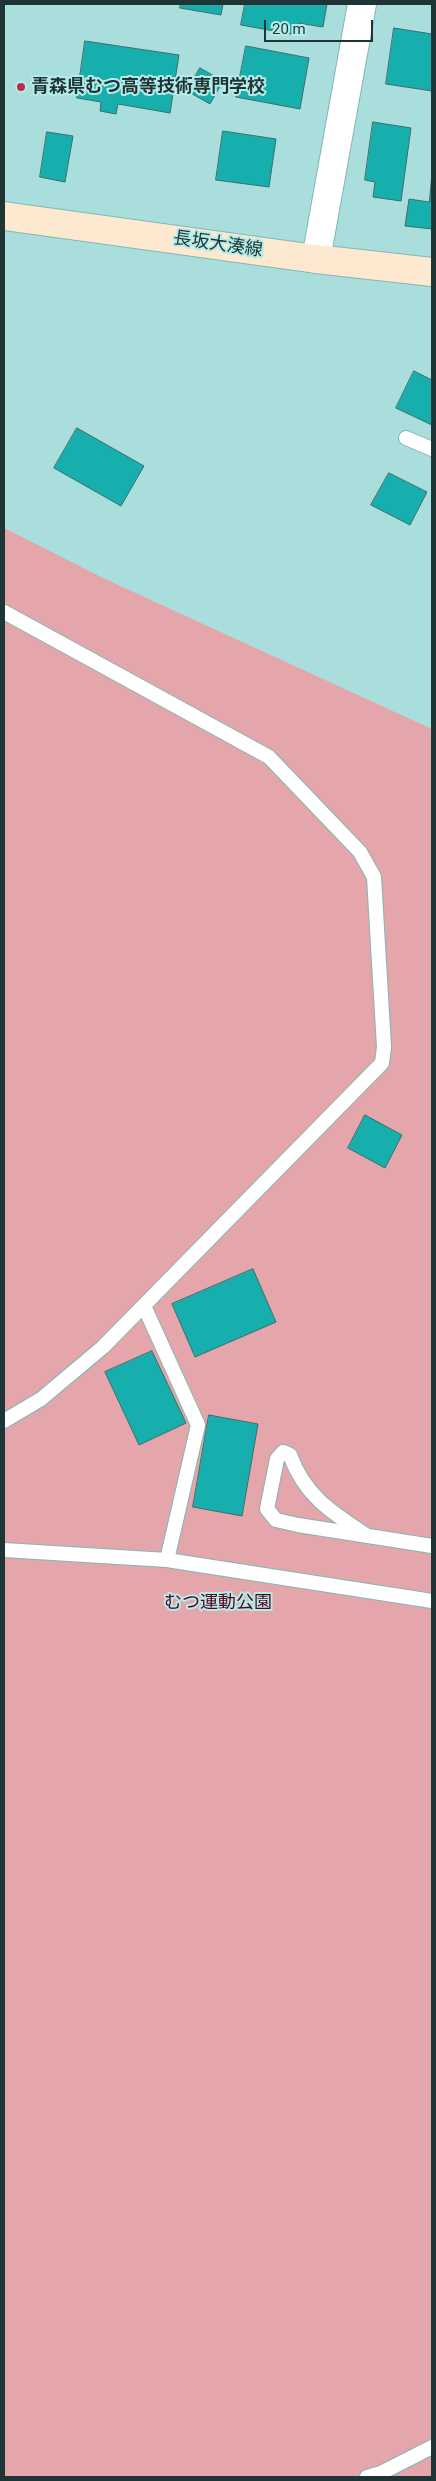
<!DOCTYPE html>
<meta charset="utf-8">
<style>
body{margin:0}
#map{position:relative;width:436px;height:2481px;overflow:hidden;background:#a9dedc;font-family:Roboto,sans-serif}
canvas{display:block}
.frame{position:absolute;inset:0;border:5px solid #1f3434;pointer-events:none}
.scale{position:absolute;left:264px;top:20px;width:109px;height:22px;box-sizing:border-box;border:2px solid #1f3434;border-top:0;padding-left:6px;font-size:15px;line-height:18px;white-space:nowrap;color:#1f3434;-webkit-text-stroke:4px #b5ebe9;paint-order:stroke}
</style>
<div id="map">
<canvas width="436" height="2481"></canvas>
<div class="frame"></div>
<div class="scale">20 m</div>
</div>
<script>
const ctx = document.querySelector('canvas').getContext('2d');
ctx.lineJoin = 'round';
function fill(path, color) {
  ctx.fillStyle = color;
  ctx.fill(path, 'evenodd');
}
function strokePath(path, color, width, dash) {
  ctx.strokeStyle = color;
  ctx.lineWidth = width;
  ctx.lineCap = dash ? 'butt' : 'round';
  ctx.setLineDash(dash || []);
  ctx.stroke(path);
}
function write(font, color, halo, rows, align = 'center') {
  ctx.font = font + ' Roboto,"Noto Sans JP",sans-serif';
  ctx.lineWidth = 4;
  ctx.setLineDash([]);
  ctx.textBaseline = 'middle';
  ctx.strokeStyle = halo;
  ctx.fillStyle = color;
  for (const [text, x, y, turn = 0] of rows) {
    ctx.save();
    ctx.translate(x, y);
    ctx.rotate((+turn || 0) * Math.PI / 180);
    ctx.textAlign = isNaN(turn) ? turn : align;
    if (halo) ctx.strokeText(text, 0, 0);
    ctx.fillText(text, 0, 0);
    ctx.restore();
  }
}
const green = new Path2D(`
 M4 528 105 579 432 729V2477H4Z`);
const building = new Path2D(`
 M181 4H223L221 15 180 8Z
 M245 4H327L323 27 298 23 296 35 241 25Z
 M394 28 432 34V91L386 84Z
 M85 41 179 55 170 113 118 104 116 114 100 111 101 102 77 98Z
 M246 46 309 58 300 109 236 97Z
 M200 68 223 81 210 104 187 91Z
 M373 122 411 128 401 201 373 197 375 182 365 180Z
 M223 131 276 139 269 187 216 180Z
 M47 132 73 136 65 182 40 177Z
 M432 174V229L405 226 409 199 429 202Z
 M414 371 432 380V425L396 408Z
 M77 428 144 466 121 506 54 468Z
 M389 473 427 492 410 525 371 505Z
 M365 1115 402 1135 385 1168 348 1148Z
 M253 1269 276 1322 195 1357 172 1304Z
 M152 1351 186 1423 139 1445 105 1372Z
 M209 1415 258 1424 242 1516 193 1507Z`);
const lane = new Path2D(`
 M406 438 432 449
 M4 612 269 757 360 852 374 877 384 1047 382 1063 103 1347 41 1399 4 1421
 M144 1306 198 1425 167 1560
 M366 1535C331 1512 305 1496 290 1455L283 1452 277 1459 267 1509 276 1520 298 1525 432 1546
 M4 1550 167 1560 432 1601
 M367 2477 381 2473 432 2447`);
const street = new Path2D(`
 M316 259 362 4`);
const secondary = new Path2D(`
 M4 216 316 259 432 272`);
const markers = [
 [21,87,5,"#bb2a4c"]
];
const poiNames = [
 ["青森県むつ高等技術専門学校",31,87]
];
const streetNames = [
 ["長坂大湊線",218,245,8]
];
const parkNames = [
 ["むつ運動公園",218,1603]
];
fill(green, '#e4a5ab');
fill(building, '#17afad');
strokePath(building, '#3c6e6d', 1);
strokePath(lane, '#83b7b5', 16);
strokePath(street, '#83b7b5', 30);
strokePath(secondary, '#83b7b5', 30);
strokePath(lane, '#fff', 14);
strokePath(street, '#fff', 28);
strokePath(secondary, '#fce9d0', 28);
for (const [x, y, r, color] of markers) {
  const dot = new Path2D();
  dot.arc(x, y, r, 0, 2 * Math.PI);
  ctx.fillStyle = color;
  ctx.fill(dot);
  strokePath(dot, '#b5ebe9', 2);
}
write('bold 18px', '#1f3434', '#b5ebe9', poiNames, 'left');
write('18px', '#1f3434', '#b5ebe9', streetNames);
write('18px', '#58031c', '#b5ebe9', parkNames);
</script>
